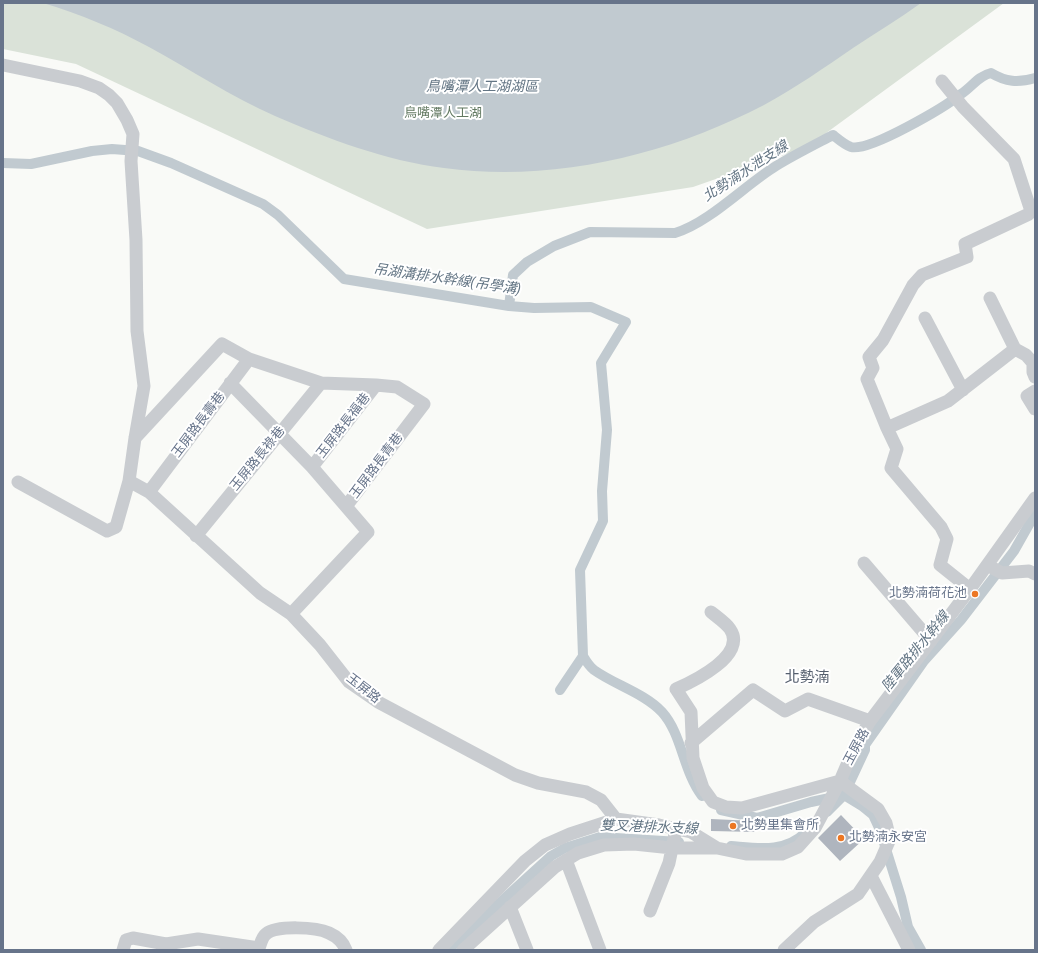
<!DOCTYPE html>
<meta charset="utf-8">
<style>
body{margin:0}
#map{position:relative;width:1038px;height:953px;overflow:hidden;background:#f9faf7;font-family:"Roboto Condensed",sans-serif}
canvas{display:block}
.frame{position:absolute;inset:0;border:4px solid #67748a;pointer-events:none}
</style>
<div id="map">
<canvas width="1038" height="953"></canvas>
<div class="frame"></div>
</div>
<script>
const ctx = document.querySelector('canvas').getContext('2d');
ctx.lineJoin = 'round';
function fill(path, color) {
  ctx.fillStyle = color;
  ctx.fill(path, 'evenodd');
}
function strokePath(path, color, width, dash) {
  ctx.strokeStyle = color;
  ctx.lineWidth = width;
  ctx.lineCap = dash ? 'butt' : 'round';
  ctx.setLineDash(dash || []);
  ctx.stroke(path);
}
function write(font, color, halo, rows, align = 'center') {
  ctx.font = font + ' "Roboto Condensed","Noto Sans TC",sans-serif';
  ctx.lineWidth = 4;
  ctx.setLineDash([]);
  ctx.textBaseline = 'middle';
  ctx.strokeStyle = halo;
  ctx.fillStyle = color;
  for (const [text, x, y, turn = 0] of rows) {
    ctx.save();
    ctx.translate(x, y);
    ctx.rotate((+turn || 0) * Math.PI / 180);
    ctx.textAlign = isNaN(turn) ? turn : align;
    if (halo) ctx.strokeText(text, 0, 0);
    ctx.fillText(text, 0, 0);
    ctx.restore();
  }
}
const green = new Path2D(`
 M3 3H1004L807 147 693 187 427 229 76 64 3 49Z`);
const water = new Path2D(`
 M43 3H921C899 19 875 33 853 48 824 68 795 88 764 105 668 155 553 183 444 168 387 161 328 139 275 116 232 97 191 70 149 47 116 29 80 14 43 3Z`);
const canal = new Path2D(`
 M3 163 31 164 92 151 112 149 138 151 171 163 263 204 278 215 344 279 509 306 534 308 591 307 626 322 601 363 607 430 602 491 603 521 580 570 583 656 560 690
 M509 306 513 275 527 262 554 246 590 232 675 233C709 223 745 185 776 166 794 155 814 145 833 135 838 139 845 145 851 147 869 152 945 107 961 94 972 87 978 76 991 73 1006 82 1018 83 1035 78
 M583 656C586 661 590 667 594 670 615 685 644 693 662 712 682 734 683 771 702 796
 M721 810 757 818 811 802 844 795 862 806 873 815 880 830 901 897 908 927 921 950
 M827 812 844 795 865 750V745L924 661 961 620 1014 551 1035 514
 M731 846C757 848 785 853 805 833
 M448 950 551 856 565 848 600 837 679 842`);
const building = new Path2D(`
 M841 815 864 839 840 861 818 838Z
 M711 819 755 821V832L711 831Z`);
const minor = new Path2D(`
 M3 65 80 81 99 88 109 95 117 103 127 120 133 134 131 161 136 240 137 331 144 386 135 438 129 481 116 527 107 531 18 482
 M990 298 1015 349 1026 355 1033 363V372L1035 377
 M925 318 963 390
 M230 383 312 467 368 532 291 614
 M1035 391 1027 396 1035 409
 M887 428 867 379 873 368 869 357 883 340 913 285 922 275 967 257 965 244 1029 214 1031 211 1014 159 963 107 942 81
 M135 438 222 344 249 359 321 383 376 385 397 387 424 404 347 505
 M312 467 376 385
 M129 481 149 492 260 593 291 614 320 645 349 682 378 702 515 775 538 783 586 792 601 800 616 819
 M149 492 249 359
 M196 536 321 383
 M864 563 931 641
 M987 565 1002 573 1029 571 1035 574
 M970 589 940 565 947 539 941 527 891 468 897 449 887 428 948 401 1015 349
 M711 612C717 617 726 623 730 629 748 655 694 681 676 689L691 712 693 758 703 788 713 802 726 807 742 808 840 781 878 809 886 823 890 839 880 862 858 894 814 922 784 950
 M691 743 753 690 785 711 808 699 870 721
 M566 860 600 950
 M871 876 909 950
 M510 907 527 950
 M650 911 669 863 676 829
 M123 950 126 940 133 938 166 944 198 939 259 948C261 943 262 937 266 934 277 925 316 927 329 933 338 937 343 942 346 950
 M439 950 525 861 545 845 570 834 616 819 659 825 691 832 717 848 746 854H782L798 847 815 828 840 781 855 746 870 721 970 589 1035 498
 M463 950 555 867 578 853 604 845 634 844 672 848H717`);
const markers = [
 [975,594,4,"#ec7724"],
 [733,826,4,"#ec7724"],
 [841,838,4,"#ec7724"]
];
const parkNames = [
 ["鳥嘴潭人工湖",443,114]
];
const streetNames = [
 ["玉屏路長壽巷",199,425,-53],
 ["玉屏路長福巷",344,426,-52],
 ["玉屏路長祿巷",258,459,-51],
 ["玉屏路長青巷",377,466,-53],
 ["玉屏路",363,689,38],
 ["玉屏路",857,747,-62]
];
const poiNames = [
 ["北勢湳荷花池",967,594,"right"],
 ["北勢里集會所",741,826],
 ["北勢湳永安宮",849,838]
];
const waterNames = [
 ["鳥嘴潭人工湖湖區",482,87],
 ["北勢湳水泄支線",746,172,-33],
 ["吊湖溝排水幹線(吊學溝)",447,280,8],
 ["陸軍路排水幹線",916,652,-51],
 ["雙叉港排水支線",649,828,2]
];
const quarterNames = [
 ["北勢湳",807,678]
];
fill(green, '#dae2d8');
fill(water, '#c1cad0');
strokePath(canal, '#c1cad0', 10);
fill(building, '#afb5be');
strokePath(minor, '#c9ccd0', 13);
for (const [x, y, r, color] of markers) {
  const dot = new Path2D();
  dot.arc(x, y, r, 0, 2 * Math.PI);
  ctx.fillStyle = color;
  ctx.fill(dot);
  strokePath(dot, '#fff', 1.5);
}
write('13px', '#637a62', '#fff', parkNames);
write('13px', '#67748a', '#fff', streetNames);
write('13px', '#67748a', '#fff', poiNames, 'left');
write('italic 14px', '#637584', '#fff', waterNames);
write('15px', '#555f6e', '#fff', quarterNames);
</script>
